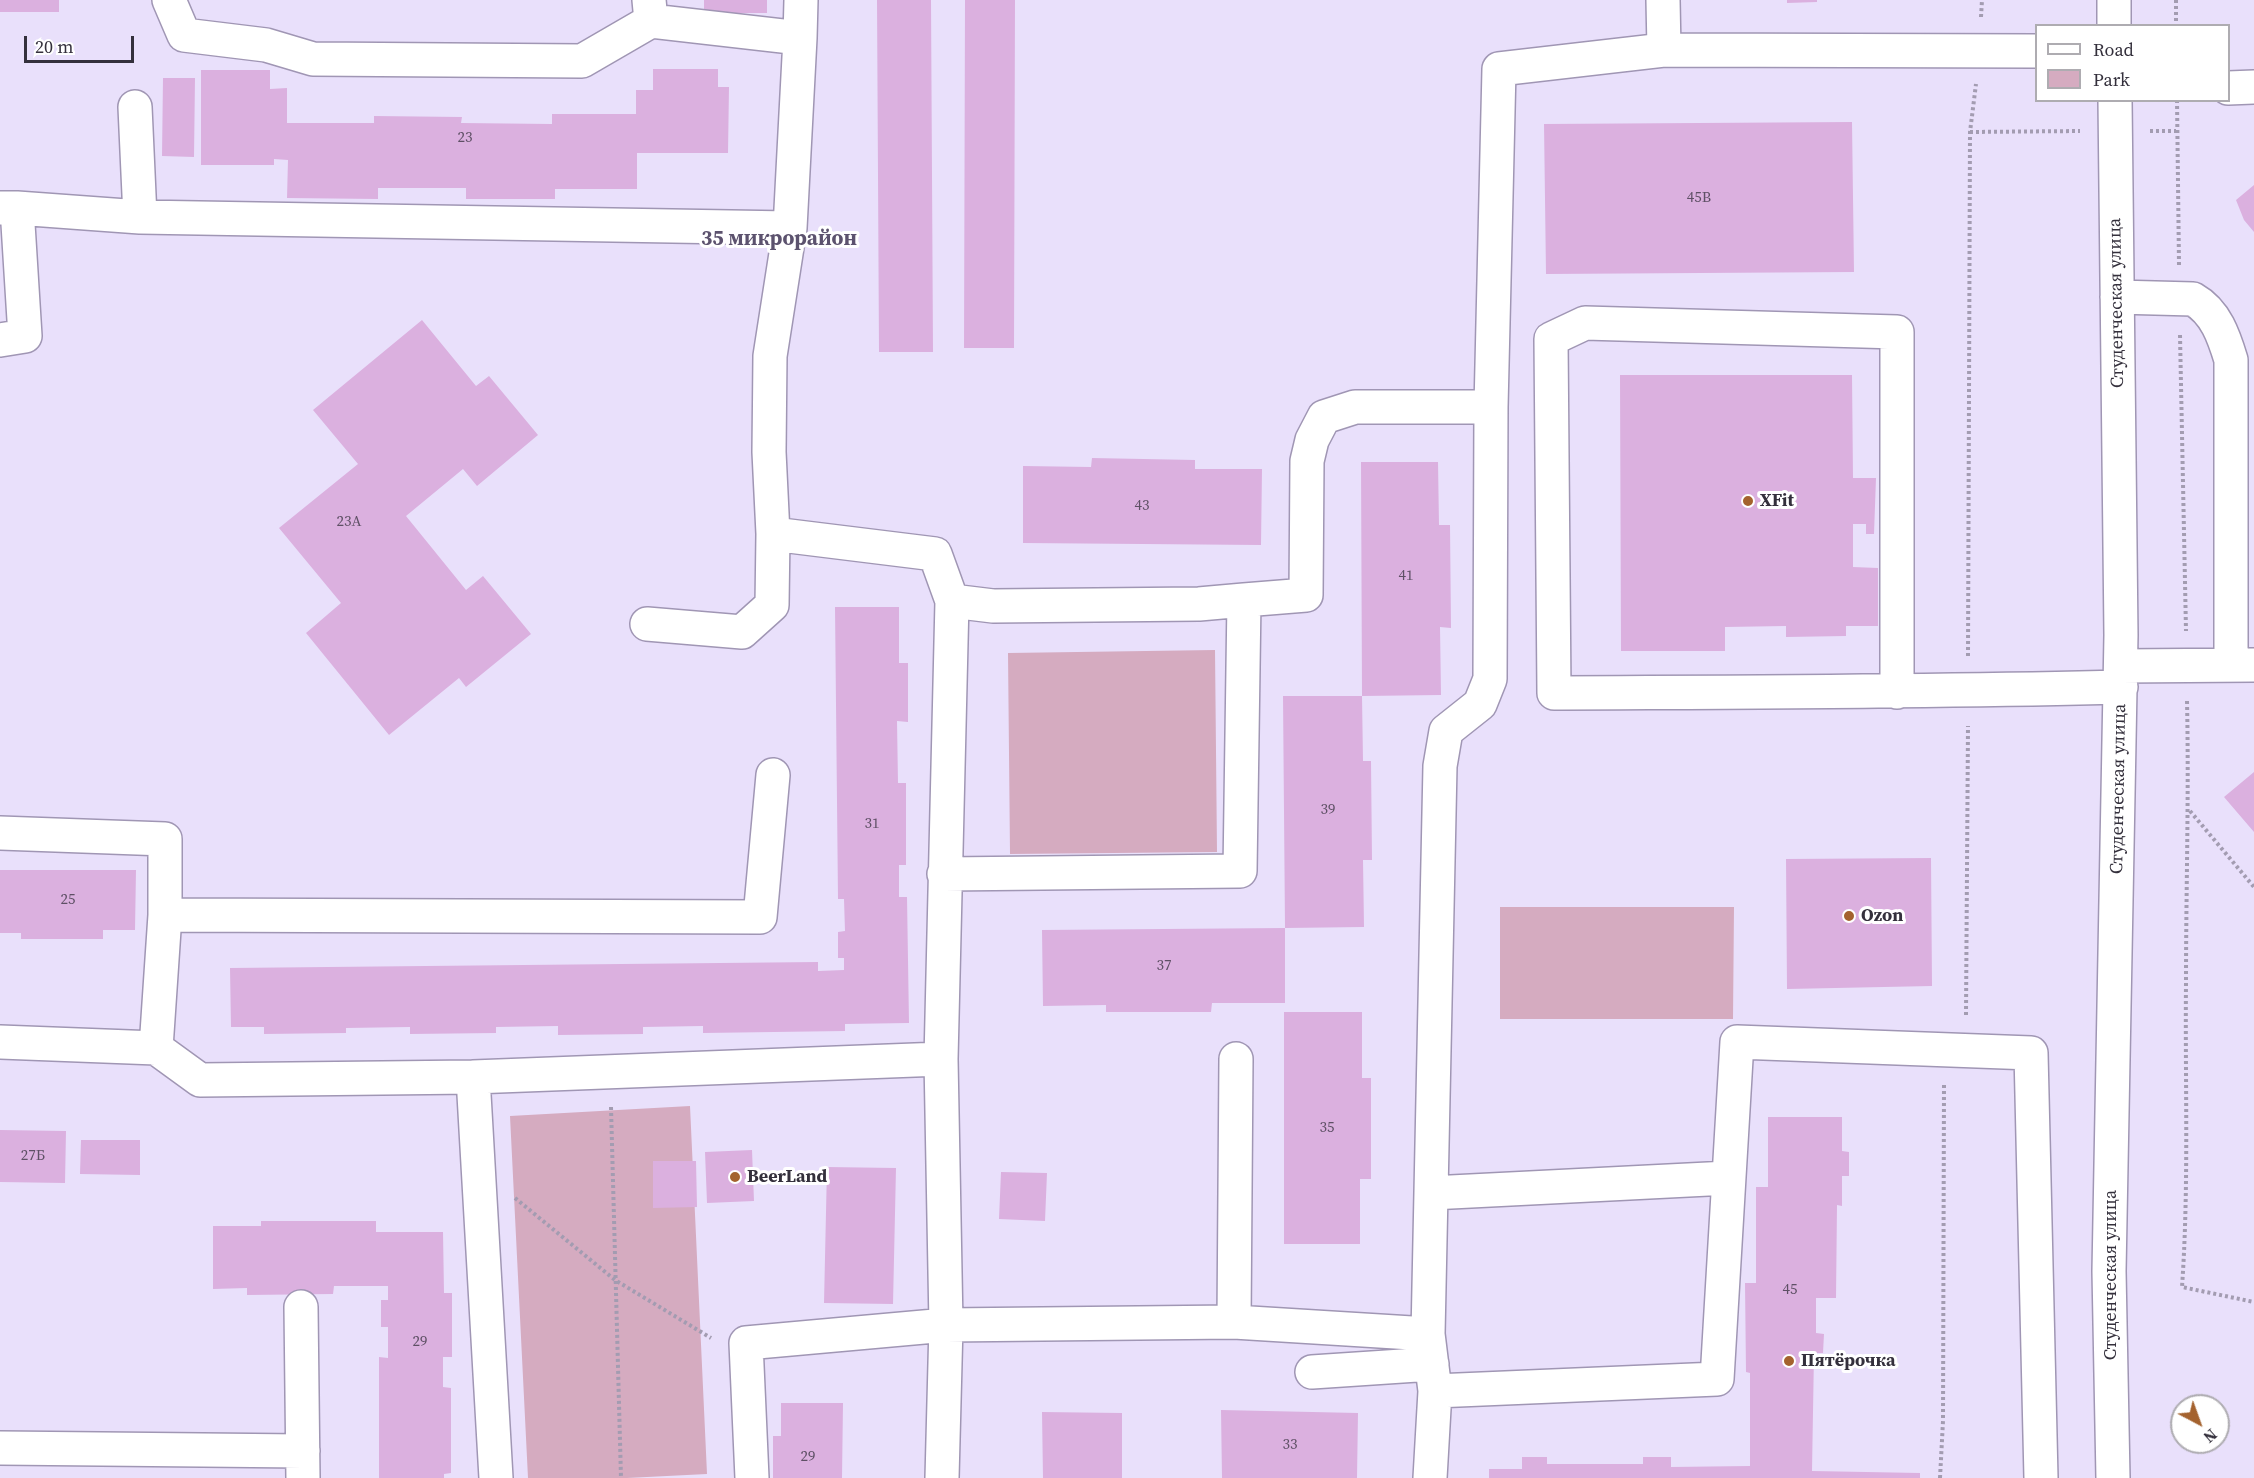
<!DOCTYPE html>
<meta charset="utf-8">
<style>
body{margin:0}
#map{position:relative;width:2254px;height:1478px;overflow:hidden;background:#e9e0fb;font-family:"Source Serif 4",serif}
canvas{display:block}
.legend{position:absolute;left:2035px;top:24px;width:195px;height:78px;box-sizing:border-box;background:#fff;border:2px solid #aeacb1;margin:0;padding:8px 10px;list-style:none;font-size:18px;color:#34303c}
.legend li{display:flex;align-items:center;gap:12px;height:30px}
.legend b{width:30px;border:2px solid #aeacb1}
.north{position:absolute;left:2170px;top:1394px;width:60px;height:60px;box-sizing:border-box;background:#fff;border:2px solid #aeacb1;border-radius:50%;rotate:139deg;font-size:16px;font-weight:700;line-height:24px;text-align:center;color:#34303c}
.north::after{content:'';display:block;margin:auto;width:21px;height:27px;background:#a4622e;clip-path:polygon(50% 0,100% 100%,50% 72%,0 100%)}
.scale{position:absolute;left:24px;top:36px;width:110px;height:27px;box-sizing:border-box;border:3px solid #34303c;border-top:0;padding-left:8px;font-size:18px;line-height:21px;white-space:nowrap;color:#34303c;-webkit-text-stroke:4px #fff;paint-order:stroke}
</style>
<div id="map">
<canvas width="2254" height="1478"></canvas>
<ul class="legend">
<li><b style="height:8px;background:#fff"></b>Road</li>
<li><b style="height:16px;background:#d5abc0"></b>Park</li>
</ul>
<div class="north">N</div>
<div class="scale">20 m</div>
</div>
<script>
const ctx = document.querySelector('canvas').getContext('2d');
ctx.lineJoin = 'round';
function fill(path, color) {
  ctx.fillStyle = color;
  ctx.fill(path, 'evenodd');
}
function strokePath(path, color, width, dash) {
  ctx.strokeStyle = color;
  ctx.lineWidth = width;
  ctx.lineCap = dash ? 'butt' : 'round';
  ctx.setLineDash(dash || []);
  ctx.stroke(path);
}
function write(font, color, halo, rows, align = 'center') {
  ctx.font = font + ' "Source Serif 4",serif';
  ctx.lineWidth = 6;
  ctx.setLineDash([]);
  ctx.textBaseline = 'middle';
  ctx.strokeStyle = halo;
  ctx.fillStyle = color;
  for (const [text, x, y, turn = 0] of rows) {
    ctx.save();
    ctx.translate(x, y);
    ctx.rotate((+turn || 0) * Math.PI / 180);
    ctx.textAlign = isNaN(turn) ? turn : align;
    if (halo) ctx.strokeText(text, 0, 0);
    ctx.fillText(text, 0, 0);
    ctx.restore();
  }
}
const green = new Path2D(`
 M1215 650 1217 852 1010 854 1008 653Z
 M1500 907H1734L1733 1019H1500Z
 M690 1106 707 1474 627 1478H528L510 1116Z`);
const building = new Path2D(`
 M0 0H59V12H0Z
 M704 0H767V13H704Z
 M877 0H931L933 352H879Z
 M965 0H1015L1014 348H964Z
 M1787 0H1817V2L1787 3Z
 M653 69H718V87H729L728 153H637V189H555V199H466V188H378V199L287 198 288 160 274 159V165H201V70H270V89L287 88V123H374V116L462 117 461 123 552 124V114H636V90H653Z
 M163 78H195L194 157 162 156Z
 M1852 122 1854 272 1546 274 1544 124Z
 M2254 185V232L2244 220 2236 200Z
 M422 320 476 386 489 376 538 435 477 486 463 469 406 516 466 590 483 576 531 634 466 687 459 678 389 735 306 633 341 603 279 528 358 464 313 410Z
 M1620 375H1852L1853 478H1876L1874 534H1866V524H1853V567L1878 568V626H1846V636L1786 637V626L1725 627V651H1621Z
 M1092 458 1195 460V469H1262L1261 545 1023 543V466L1091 467Z
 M1361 462H1438L1439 525H1450L1451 628 1440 627 1441 695 1362 696Z
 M835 607H899V663H908V722L897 721 898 783H906V865H899V897H907L909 1023 845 1024V1031L703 1033V1026L643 1027V1034L558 1035V1026L496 1027V1033L410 1034V1027L346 1028V1033L264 1034V1027H231L230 968 818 962V971L844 970V958H838V932L845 931 844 899H838Z
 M1283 696H1362L1363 761H1371L1372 860H1363L1364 927 1285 928V1003H1212L1211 1012H1106V1005L1043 1006 1042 930 1285 928Z
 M2254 772V832L2224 797Z
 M1931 858 1932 986 1787 989 1786 859Z
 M0 870H136L135 930H103V939H21V933H0Z
 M1284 1012H1362V1078H1371V1179H1360V1244H1284Z
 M1768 1117H1842V1151L1849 1152V1176H1842V1206L1837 1205 1836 1298H1816V1333L1824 1334 1823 1353H1814L1812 1471 1920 1473V1478H1489V1469H1522V1457H1547V1464H1643V1457H1671V1467L1750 1466V1373L1746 1372 1745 1283H1756V1187H1768Z
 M0 1130 66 1131 65 1183 0 1182Z
 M81 1140H140V1175L80 1174Z
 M752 1150 754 1201 707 1203 705 1152Z
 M653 1161H696L697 1207 653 1208Z
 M827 1167 896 1168 893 1304 824 1303Z
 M1001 1172 1047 1173 1045 1221 999 1219Z
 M261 1221H376V1232H443L444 1293H452V1357H443V1387L451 1388V1473L444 1474V1478H379V1357L388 1358V1327H381V1300H388V1286H334L333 1294 247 1295V1288L213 1289V1226H261Z
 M781 1403H843L842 1478H773V1436H781Z
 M1221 1410 1358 1413 1357 1478H1222Z
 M1042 1412 1122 1413V1478H1043Z`);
const path = new Path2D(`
 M2176 0V26
 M1981 17 1982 0
 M2177 100 2179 265
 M2150 131H2176
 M1970 132 2080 131
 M2180 335 2186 631
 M1968 656 1970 132 1976 84
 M2187 701C2189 795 2186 889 2186 983 2185 1084 2189 1186 2182 1287L2254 1302
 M2190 811 2254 887
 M1966 1015 1968 726
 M611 1107 621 1478
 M515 1198 615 1280 711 1338
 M1940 1478 1943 1421 1944 1085`);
const minor = new Path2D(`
 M169 0 184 35 266 45 313 59 582 61 651 21
 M649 0 651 21 800 38 790 228 770 356 769 452 773 534 935 554 952 601
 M1663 0 1664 50 2036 51
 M2114 0V26
 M800 38 801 0
 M2228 88 2254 87
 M135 107 140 217
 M0 208H17L25 336 0 340
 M17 208 140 217 790 228
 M2117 297 2193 299C2216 312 2224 337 2231 360V665
 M1491 407 1499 69 1664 50
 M1244 600 1306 595 1307 461 1312 440 1324 417 1355 407H1491L1490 679 1480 704 1446 731 1440 766 1428 1334
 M647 624 742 632 772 605 773 534
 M2121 666 2254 665
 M1897 692V332L1585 323 1551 339 1554 693C1743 692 1932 692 2121 687
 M0 833 165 839V915L156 1048
 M165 915 760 917 773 775
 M0 1042 156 1048 200 1080 473 1077 496 1478
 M473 1077 941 1059
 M1431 1193 1728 1178
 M301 1307 303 1478
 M1234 1322 1236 1059
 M1312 1372 1432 1364
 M1435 1391 1717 1379 1737 1042 2031 1053 2041 1478
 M0 1448 303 1451
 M752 1478 746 1343 946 1325 1234 1322 1428 1334 1435 1391 1430 1478
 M942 1478 946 1325 941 1059 952 601 993 606 1199 604 1244 600 1240 871 944 874
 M2113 1478 2109 1271 2121 635 2115 100`);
const markers = [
 [1748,501,6,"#a4622e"],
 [1849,916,6,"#a4622e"],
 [735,1177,6,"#a4622e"],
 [1789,1361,6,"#a4622e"]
];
const numberNames = [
 ["23",465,138],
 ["45В",1699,198],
 ["43",1142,506],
 ["23А",349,522],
 ["41",1406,576],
 ["39",1328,810],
 ["31",872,824],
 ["25",68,900],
 ["37",1164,966],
 ["35",1327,1128],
 ["27Б",33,1156],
 ["45",1790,1290],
 ["29",420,1342],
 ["33",1290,1445],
 ["29",808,1457]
];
const streetNames = [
 ["Студенческая улица",2117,303,-91],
 ["Студенческая улица",2119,789,-89],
 ["Студенческая улица",2111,1275,-90]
];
const poiNames = [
 ["XFit",1760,501],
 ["Ozon",1861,916],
 ["BeerLand",747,1177],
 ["Пятёрочка",1801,1361]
];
const quarterNames = [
 ["35 микрорайон",779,240]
];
fill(green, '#d5abc0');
fill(building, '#dbb0df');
strokePath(minor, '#a096b4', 36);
strokePath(path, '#a39cb1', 4, [3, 3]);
strokePath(minor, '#fff', 33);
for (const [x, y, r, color] of markers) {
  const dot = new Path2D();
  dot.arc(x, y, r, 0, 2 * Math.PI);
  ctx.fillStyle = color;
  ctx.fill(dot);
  strokePath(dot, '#fff', 2);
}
write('15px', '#5e5065', null, numberNames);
write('18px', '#34303c', '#fff', streetNames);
write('bold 18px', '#34303c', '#fff', poiNames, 'left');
write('bold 21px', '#5c526e', '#fff', quarterNames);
</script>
